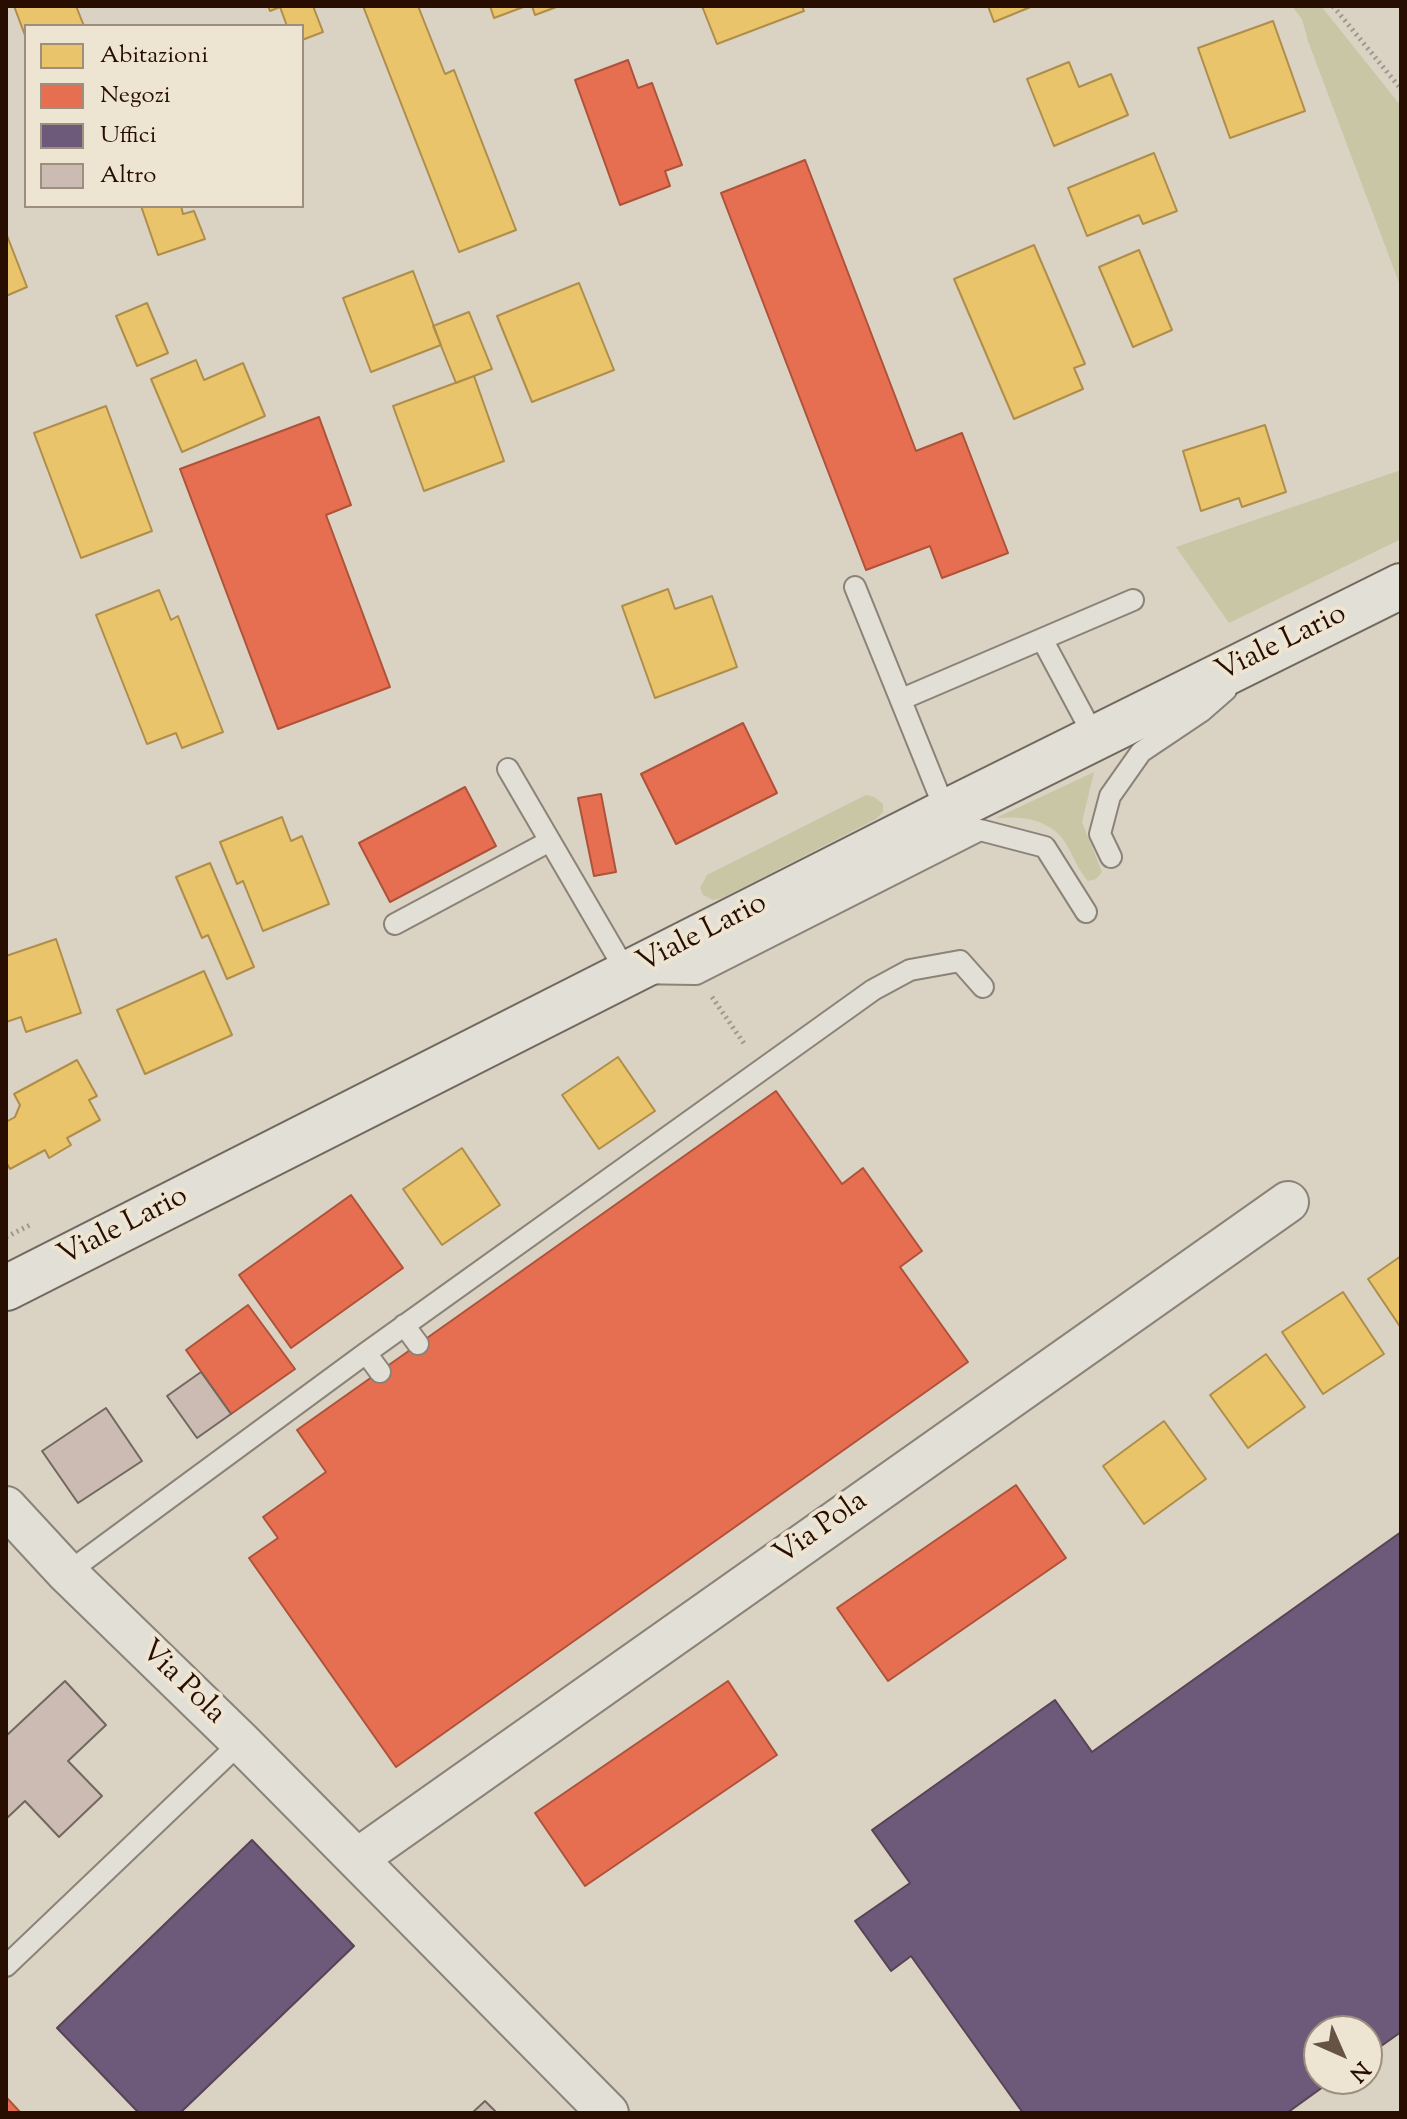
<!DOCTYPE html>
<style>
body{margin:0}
#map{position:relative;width:1407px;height:2119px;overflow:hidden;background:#dad2c3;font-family:"Sorts Mill Goudy",serif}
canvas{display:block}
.frame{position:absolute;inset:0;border:8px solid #280e00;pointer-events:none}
.legend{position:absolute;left:24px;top:24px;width:280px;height:184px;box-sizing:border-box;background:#ede4d2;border:2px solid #9e8e7e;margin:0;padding:10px 14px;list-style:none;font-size:24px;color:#280e00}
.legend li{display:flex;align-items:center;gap:16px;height:40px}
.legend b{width:40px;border:2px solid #9e8e7e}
.north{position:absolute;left:1303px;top:2015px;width:80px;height:80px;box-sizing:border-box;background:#ede4d2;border:2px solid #9e8e7e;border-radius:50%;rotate:135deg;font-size:22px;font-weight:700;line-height:32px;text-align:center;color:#280e00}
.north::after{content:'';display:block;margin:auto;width:28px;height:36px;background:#665344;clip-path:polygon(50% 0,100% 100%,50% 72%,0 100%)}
</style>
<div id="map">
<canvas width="1407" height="2119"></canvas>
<div class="frame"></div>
<ul class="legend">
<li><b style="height:22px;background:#e9c46a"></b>Abitazioni</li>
<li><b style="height:22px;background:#e76f51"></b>Negozi</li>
<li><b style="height:22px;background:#6d597a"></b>Uffici</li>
<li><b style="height:22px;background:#ccbbb2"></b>Altro</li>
</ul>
<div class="north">N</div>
</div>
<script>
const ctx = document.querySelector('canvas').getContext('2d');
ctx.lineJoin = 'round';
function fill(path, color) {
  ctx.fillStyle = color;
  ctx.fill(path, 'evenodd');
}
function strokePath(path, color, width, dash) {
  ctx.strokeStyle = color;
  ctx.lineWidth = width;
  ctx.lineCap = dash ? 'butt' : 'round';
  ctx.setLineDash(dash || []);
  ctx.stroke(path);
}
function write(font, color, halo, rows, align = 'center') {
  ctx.font = font + ' "Sorts Mill Goudy",serif';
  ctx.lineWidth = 8;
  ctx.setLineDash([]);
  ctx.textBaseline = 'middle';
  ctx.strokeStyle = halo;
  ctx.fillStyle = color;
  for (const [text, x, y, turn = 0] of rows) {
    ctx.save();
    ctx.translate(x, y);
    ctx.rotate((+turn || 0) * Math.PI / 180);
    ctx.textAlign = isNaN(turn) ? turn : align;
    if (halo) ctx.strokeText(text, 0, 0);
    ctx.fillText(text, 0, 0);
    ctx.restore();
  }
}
const green = new Path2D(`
 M1292 6H1321L1401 106V288L1308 41 1302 19Z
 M1401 470V539L1229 623 1176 547Z
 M1094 772 1082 822 1102 872 1096 879 1088 881C1078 870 1073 855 1065 842 1049 818 1021 816 996 818Z
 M866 795 874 797 883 804V812L876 819 722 898 713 900 703 895 700 888 707 875Z`);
const homes = new Path2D(`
 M14 6H76L84 26H26V38Z
 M268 6H313L323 32 302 40V26H287L280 7 270 11Z
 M363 6H418L445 74 454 70 516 230 459 252Z
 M490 6H526L494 18Z
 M532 6H559L535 15Z
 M702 6H802L804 11 717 44Z
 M988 6H1033L994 22Z
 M1273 21 1305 111 1230 138 1198 48Z
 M1069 62 1079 87 1111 74 1128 115 1054 146 1027 79Z
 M1154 153 1177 211 1143 224 1139 215 1087 236 1068 188Z
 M141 206H181L183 214 194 211 205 239 158 255Z
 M6 233 27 287 6 296Z
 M1034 245 1085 364 1074 368 1083 389 1014 419 954 279Z
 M1139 250 1172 330 1133 347 1099 267Z
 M413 271 441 345 371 372 343 298Z
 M579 283 614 370 532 402 497 316Z
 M147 303 168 353 137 366 116 316Z
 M469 312 492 369 456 383 433 326Z
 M196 360 204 380 243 363 265 416 182 452 151 379Z
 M474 376 504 461 424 491 393 406Z
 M106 406 152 531 81 558 34 433Z
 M1265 425 1286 492 1242 507 1239 498 1201 511 1183 451Z
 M668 589 675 609 712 596 737 667 655 698 622 606Z
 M159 590 171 620 178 616 223 732 182 748 176 733 147 744 96 615Z
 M282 817 291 841 302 836 329 904 263 931 243 881 237 884 220 842Z
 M210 863 254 967 227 979 208 935 202 938 176 877Z
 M56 939 81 1013 26 1032 21 1017 6 1022V956Z
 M204 971 232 1035 145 1074 117 1010Z
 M618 1057 655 1111 599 1149 562 1095Z
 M77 1060 97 1096 89 1100 100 1120 67 1138 71 1145 49 1158 45 1150 10 1169 6 1162V1122L15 1117 20 1105 14 1094Z
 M462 1148 500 1205 442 1245 403 1189Z
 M1401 1256V1328L1368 1279Z
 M1343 1292 1384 1354 1323 1394 1282 1332Z
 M1266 1354 1305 1407 1248 1448 1210 1395Z
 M1164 1421 1206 1479 1144 1524 1103 1466Z`);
const shops = new Path2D(`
 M628 60 638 88 652 83 682 165 665 171 670 186 620 205 575 80Z
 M805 160 916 451 962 433 1008 553 942 578 930 546 866 570 721 193Z
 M319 417 351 505 326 515 390 687 278 729 180 469Z
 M743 723 777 793 676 844 641 774Z
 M465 787 496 846 390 902 359 843Z
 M601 794 616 872 594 876 578 798Z
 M776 1091 842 1184 863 1168 922 1251 900 1267 968 1362 396 1767 249 1558 278 1538 263 1517 326 1472 297 1430Z
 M351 1195 403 1268 291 1348 239 1275Z
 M248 1305 295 1369 231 1414 186 1350Z
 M1016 1485 1066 1558 888 1681 837 1608Z
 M728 1681 777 1755 585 1886 535 1813Z
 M6 2097 21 2113H6Z`);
const offices = new Path2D(`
 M1401 1532V2032L1367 2056V2031H1319V2079H1334L1287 2113H1023L911 1956 891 1971 855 1921 910 1883 872 1830 1055 1700 1092 1752Z
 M252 1840 354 1946 180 2113H139L57 2028Z`);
const building = new Path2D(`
 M201 1372 231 1414 197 1438 167 1396Z
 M106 1408 142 1461 78 1503 42 1451Z
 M65 1681 106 1725 68 1761 102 1796 59 1837 25 1801 6 1819V1736Z
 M485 2101 497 2113H472Z`);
const path = new Path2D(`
 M1333 6 1401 89
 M712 997 745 1045
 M6 1237 30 1225`);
const lane = new Path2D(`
 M855 587 946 812
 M1042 639 1095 738
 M902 699 1133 600
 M508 769 627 973 696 974 980 830 1045 847 1086 912
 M1111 857 1100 834 1110 796 1141 752 1202 711 1226 690
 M395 924 550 841
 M404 1325 418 1344
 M366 1353 380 1372
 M67 1573 366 1353 873 990 910 970 960 961 983 987
 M6 1966 241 1742`);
const street = new Path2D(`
 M6 1507 67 1573 241 1742 608 2113
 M357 1859 1288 1202`);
const secondary = new Path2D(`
 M6 1288 946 812 1401 586`);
const streetNames = [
 ["Viale Lario",1282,645,-26],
 ["Viale Lario",703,935,-27],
 ["Viale Lario",124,1228,-27],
 ["Via Pola",822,1530,-35],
 ["Via Pola",181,1684,44]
];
fill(green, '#c8c6a4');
fill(homes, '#e9c46a');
strokePath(homes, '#af8d4a', 2);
fill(shops, '#e76f51');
strokePath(shops, '#ae5239', 2);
fill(offices, '#6d597a');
strokePath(offices, '#584255', 2);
fill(building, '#ccbbb2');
strokePath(building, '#71685f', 2);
strokePath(lane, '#8b8378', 24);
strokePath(street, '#8b8378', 44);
strokePath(secondary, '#71685f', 48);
strokePath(path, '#9e9891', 5, [2, 4]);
strokePath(lane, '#e2dfd7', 20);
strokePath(street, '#e2dfd7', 40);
strokePath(secondary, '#e2dfd7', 44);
write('30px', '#280e00', '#ede4d2', streetNames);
</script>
